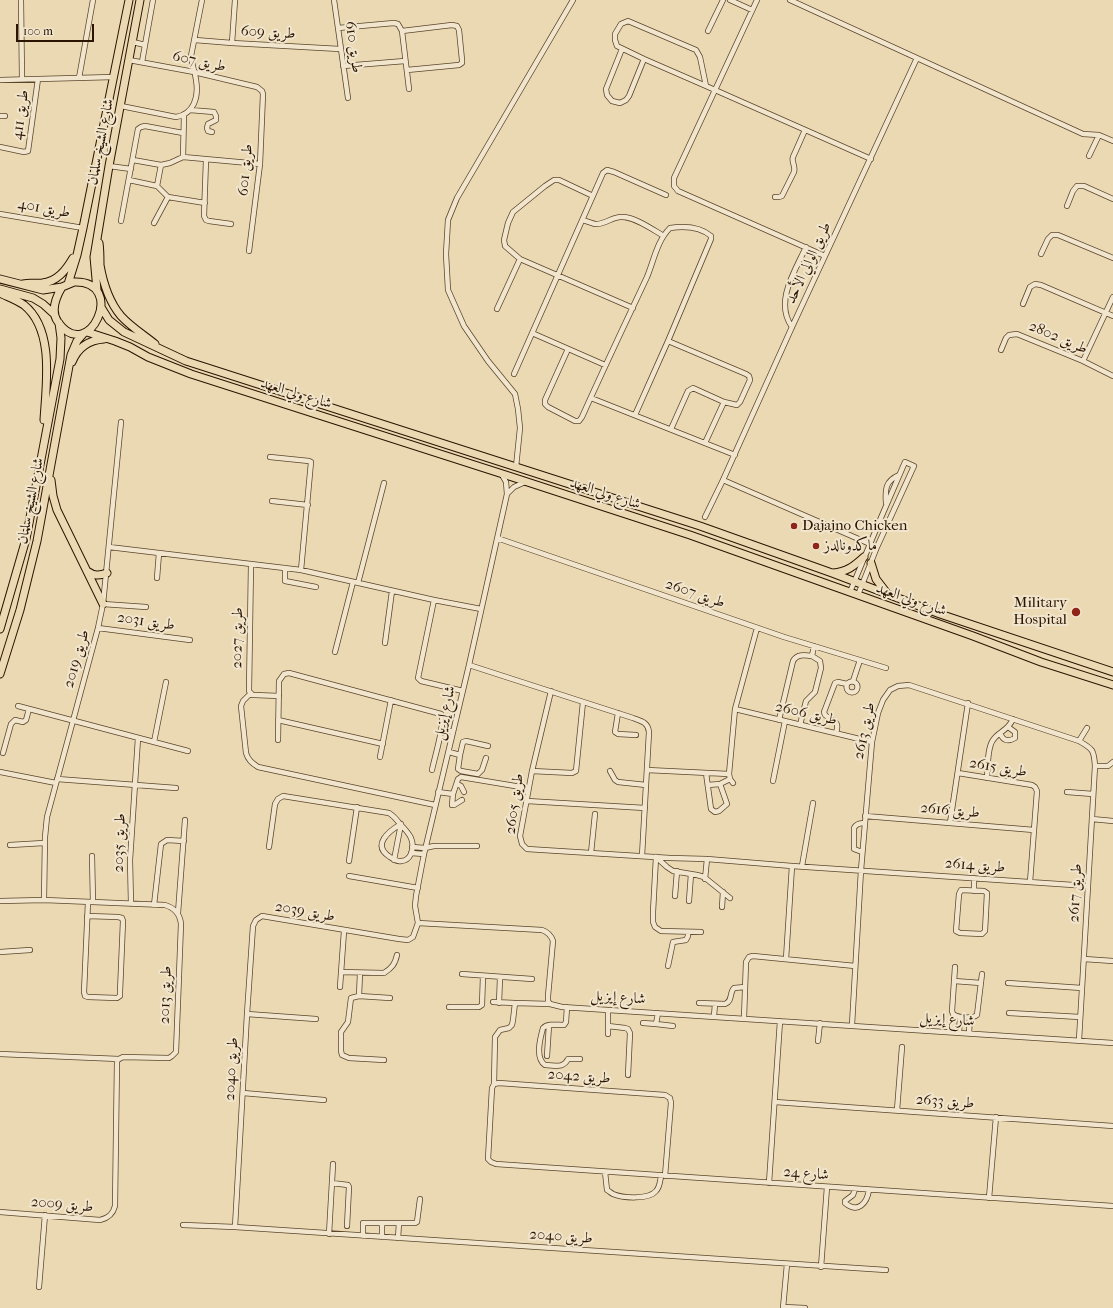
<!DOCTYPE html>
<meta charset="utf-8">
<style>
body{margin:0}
#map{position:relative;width:1113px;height:1308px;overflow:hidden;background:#ead9b2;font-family:"IM FELL French Canon",serif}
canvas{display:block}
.scale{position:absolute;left:16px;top:24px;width:78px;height:18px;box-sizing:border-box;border:2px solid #2b1400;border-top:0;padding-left:5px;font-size:12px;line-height:14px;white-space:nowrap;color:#2b1400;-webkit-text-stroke:3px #f1e6cd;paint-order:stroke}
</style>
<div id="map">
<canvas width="1113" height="1308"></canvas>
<div class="scale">100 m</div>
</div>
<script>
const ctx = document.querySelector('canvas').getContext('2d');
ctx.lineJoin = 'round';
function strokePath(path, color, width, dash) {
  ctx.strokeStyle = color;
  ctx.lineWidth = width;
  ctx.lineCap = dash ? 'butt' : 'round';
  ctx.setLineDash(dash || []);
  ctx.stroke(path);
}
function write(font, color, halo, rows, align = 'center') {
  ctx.font = font + ' "IM FELL French Canon",Amiri,serif';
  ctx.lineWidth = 4;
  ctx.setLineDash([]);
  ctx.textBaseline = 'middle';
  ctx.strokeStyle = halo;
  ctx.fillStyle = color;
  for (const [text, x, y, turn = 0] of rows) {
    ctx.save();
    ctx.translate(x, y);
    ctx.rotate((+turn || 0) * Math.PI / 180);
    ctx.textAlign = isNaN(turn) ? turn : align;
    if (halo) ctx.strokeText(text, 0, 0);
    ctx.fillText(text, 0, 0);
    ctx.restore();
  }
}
const street = new Path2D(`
 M21 0 22 79
 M334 0 348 98
 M730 0 752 10
 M757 0 674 178V186L678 191 825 256
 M790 0 1059 123 1083 134 1099 135 1113 141
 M628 21 696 50 700 57 706 86 644 59 617 46 615 40V34L621 24Z
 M338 28 394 23 398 24 402 31 409 89
 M402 31 452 25 457 26 459 30 462 60V63L459 65 407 70
 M708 31 723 0
 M195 40 232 43 340 49
 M133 42 145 45
 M232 43 235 0
 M622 49 606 89 607 95 612 101 620 103 626 100 629 96 644 59
 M129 60 194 72 257 87 262 91 263 94 260 164 249 251
 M142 62 153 0
 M343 66 405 61
 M79 78 93 0
 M0 80 114 77
 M706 86 871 159
 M121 106 176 117C194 114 199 97 196 80 195 72 192 65 191 56L202 0
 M190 110 214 112 216 116V120L208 124 207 128 208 131 212 132
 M0 116H5
 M0 147 24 152 28 151 38 79
 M1089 156 1099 135
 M183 157 184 115
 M133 160 161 165 170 163 183 157 260 164
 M206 160 204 216 206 220 209 221 231 224
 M161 165 157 186 168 197 205 203
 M109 166 131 169
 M129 180 157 186
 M775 197H779L782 196 794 172C796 166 791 162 793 157L805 130
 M1067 206 1073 191 1077 186H1084L1113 199
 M0 214 83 228
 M583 220C586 221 591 223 595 224 605 225 613 216 622 217 635 217 652 229 662 235
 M121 221 138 129 141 127 145 126 183 133
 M154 223 168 197
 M1041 254 1048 239 1052 235H1058L1113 258
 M520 259 633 308
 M1023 304 1030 287 1035 284 1041 285 1113 316
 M497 309 520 259 505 246 504 240 508 223 513 212 545 186 554 180H559L593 196
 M792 327C774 302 795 271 806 247
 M532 333 605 365
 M668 341 746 374 749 376 750 380 740 402 737 405 724 402
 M568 349 545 400V404L548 407 575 421H579L582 417C603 370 625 324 647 277 654 260 657 241 670 228 684 226 699 226 711 236V239L668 341 635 415
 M1001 350 1006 338 1009 335 1017 334 1083 361 1113 376
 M1083 361 1113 297
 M514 374 603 173 607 170 614 172 666 195
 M591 398 735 455
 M671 429 688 391 693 388 724 402 705 443
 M270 457 309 461 311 462 301 570
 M516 467 520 428 518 409 515 394 488 361 464 326 448 290 446 254 448 220 457 198 573 0
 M723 480 877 547
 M507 494 514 487 525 482
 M272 501 308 505
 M886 503C885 490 885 481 899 475
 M705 517 723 480 792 327 917 58
 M497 538 784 637 886 668
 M109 547 301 570 434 600 481 609
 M251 564 249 691 252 695H255L279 696
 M285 568V581L316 587
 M157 578 159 553
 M358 583 384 483
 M850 592 880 520 905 462 914 466 877 547 858 595
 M434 600 418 678 421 681 463 691
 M103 604 146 607
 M98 628 190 640
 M385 643 392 591
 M335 652 353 582
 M469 665 633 718C641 721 648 722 649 732L642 856
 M853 681 860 660
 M846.5 687a5.5 5.5 0 1 1 11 0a5.5 5.5 0 1 1-11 0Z
 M551 691 532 771 520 836 522 844 527 849 670 858 707 859 792 866 1088 886
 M251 693 243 701 241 706 246 753C248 760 252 763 258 767L435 805
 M18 706 188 751
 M735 709 872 742
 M618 713 615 732 618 734 636 735
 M278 720 383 744
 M779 720 793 661C797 654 804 655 812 656L814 646
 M800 725 806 701 815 692 821 668 820 661 812 656
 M441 729 453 732
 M836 733C840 721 834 722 825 715L824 712 835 683 838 682 847 684
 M1000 733C1003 741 1008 742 1015 738V732L1008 727
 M278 740 279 681 284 674 289 673 441 714C446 722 434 759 432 770
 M1079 741 1087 728
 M154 742 166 682
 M449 752 460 755 458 769 461 771 478 774 482 770 486 758
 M3 753 11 724 15 720 23 722 26 720 29 709
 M460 755 463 742 466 741 488 746
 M380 757 391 700
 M1095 766H1108L1113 762
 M647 770 729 774
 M532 771 572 773 576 771 583 702
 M610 771 615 780 618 782 646 785
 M0 772 56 783
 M706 773 711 809 715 812 719 811 727 804 720 784
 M958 773 1032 785 1035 787 1037 791 1030 882
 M987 778C988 768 987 748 993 740 999 731 1008 731 1013 719
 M57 779 176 788
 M773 781 785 721
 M733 783 730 779 729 774 735 709 757 628
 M457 784 461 786 464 792
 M708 785 720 784 730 779
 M438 792 453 794 452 805H454L462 800
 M1067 792 1093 794
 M453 794 458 779 461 777 521 787
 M527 801 645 808
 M865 816 1034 830
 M1092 819 1113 821
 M950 823 968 703
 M10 845 44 843
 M269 847 275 804 278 799 283 796 389 813C394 816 397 820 400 824 409 833 416 841 411 854 409 858 406 861 401 861 397 862 393 859 390 857 371 845 389 831 401 824
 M412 847 425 848 434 846H477
 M862 852 854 849V828C856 824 860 823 864 823
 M411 853 424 854
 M591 853 595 814
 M92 856 93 902
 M656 857 653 912V922L655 927 661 931 701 932
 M656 857 667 867 673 871 697 875 704 877 730 898
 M394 860 401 824
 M349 861 357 807
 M802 866 813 803
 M349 876 418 888
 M705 879 707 859
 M961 890 984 891 987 893 985 931 982 934 960 933 956 931 959 894Z
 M974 891V878
 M675 896 677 871
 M44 900 45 837 47 817 98 628 103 604 121 422
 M0 901 44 900 165 905C175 908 180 914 181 924L176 1052 172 1056 169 1058 123 1057 119 1059 117 1061 115 1206C113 1214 109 1218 100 1220L0 1212
 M689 901 691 874
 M131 904 130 860 138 738
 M154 905 161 844 167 840 184 841
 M722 907 723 892
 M178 913 185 820
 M87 916 118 917 122 918 123 921 120 992V996L117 998 88 997 85 996 84 992 88 902
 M418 923 542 930C548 932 551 935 553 941L548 996V1001L550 1004
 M0 952 30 950
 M786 959 792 866
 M1084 959 1113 961
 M668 966 673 942 686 940 688 936V932
 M955 967 952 1011 953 1014C959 1018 972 1019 977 1015L982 974
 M341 972 384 973C392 968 395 964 397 955
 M462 974 532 979
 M954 981 981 983
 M1008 983 1082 988
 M340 987 344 931
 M359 996 360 973
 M493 1002 515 1003
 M499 1003 500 978
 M699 1003 725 1004C733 1001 729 993 734 988L745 987
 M449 1007H479L482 1005 483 976
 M567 1007 566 1022 564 1025C557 1025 548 1023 543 1028 540 1039 535 1058 545 1065 555 1065 563 1069 568 1059H580
 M658 1013 656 1024 673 1026
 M1009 1013 1080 1017
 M247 1014 316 1019
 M714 1016 715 1004
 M744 1018 746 962 749 957 753 956 855 966
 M643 1023 656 1024
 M852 1025 861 870 872 742 878 713 883 700 890 690 898 686 909 685 1079 741C1093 749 1094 750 1095 766L1079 1040
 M608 1026 625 1028 628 1029 630 1033 628 1075
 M959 1032 960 1017
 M969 1033 970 1017
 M608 1034V1010
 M818 1041 820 1023
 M0 1054 119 1059
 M547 1056 549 1025
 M384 1060 349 1058 342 1055 341 1051V1032L348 1022 351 998 359 996 390 998
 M494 1084 495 1037 500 1030 509 1028 512 1025 513 1020 515 1003 550 1004 562 1007 1113 1043
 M243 1093 324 1100
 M775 1102 1113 1126
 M897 1110 902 1047
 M605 1172 607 1190C609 1191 611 1193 613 1194 622 1198 649 1200 656 1191 660 1187 660 1181 661 1176
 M665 1176 671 1103 670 1098 665 1095 499 1083 494 1084 492 1088 488 1159 491 1162 496 1164 1113 1206
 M332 1183 348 1185 349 1187 347 1226
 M769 1183 780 1021
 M855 1189 853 1195 845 1201V1203C858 1214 867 1203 869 1190
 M989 1198 996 1117
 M183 1225 235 1227 886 1270
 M235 1227 247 1014 253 926 256 920 262 916 399 939 408 940 413 937 418 923 415 906 416 896 424 854 469 665 507 494 506 482 501 473
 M329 1234 333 1164
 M363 1236V1223H415L417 1222 420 1199
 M382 1237V1223
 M398 1238 399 1223
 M821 1267 827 1187
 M39 1287 45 1215
 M784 1307 805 1308
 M783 1308 787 1264`);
const primary = new Path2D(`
 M99 243C100 250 100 258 100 265 103 282 110 303 121 316 131 327 144 335 155 344
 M0 279 43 290 62 287
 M74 282C128 280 89 366 58 322 50 311 56 297 62 287Z
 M23 284C30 283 36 283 42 283 57 282 66 270 73 258
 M68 284 77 255 83 228 129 0
 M0 289 33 298 43 304 54 314
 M97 290 94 257 109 166 140 0
 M0 293C8 297 17 300 24 305 55 330 46 385 44 420
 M101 307 109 320 124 332 186 361 700 526 832 573 940 614 1113 672
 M87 332 115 341 130 347 148 357 191 374 512 477 690 535 973 636 1041 662 1113 685
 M72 362C78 347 89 340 104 339
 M51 480 53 496 57 510 103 604
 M871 563 876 579 886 592
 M87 571C94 576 99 576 107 573
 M833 573C847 572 854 566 864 557
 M0 629 26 539 60 359 61 338 59 323
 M0 674 20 610 37 541 71 355 77 341 84 333`);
const markers = [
 [794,526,4,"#8f2418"],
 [816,546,4,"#8f2418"],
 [1076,612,5,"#8f2418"]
];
const streetNames = [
 ["طريق 609",268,33,3],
 ["طريق 610",353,47,82],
 ["طريق 607",199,62,12],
 ["طريق 411",21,115,-82],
 ["شارع الشيخ سلمان",101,142,-79],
 ["طريق 601",246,170,-85],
 ["طريق 401",44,209,10],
 ["طريق الوالي الأحد",809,263,-65],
 ["طريق 2802",1058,338,23],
 ["شارع ولي العهد",296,394,17],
 ["شارع ولي العهد",605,494,18],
 ["شارع الشيخ سلمان",31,501,-79],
 ["طريق 2607",695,594,19],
 ["شارع ولي العهد",911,600,19],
 ["طريق 2031",146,622,8],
 ["طريق 2027",238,638,-89],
 ["طريق 2019",77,659,-74],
 ["شارع إيزيل",445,713,-77],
 ["طريق 2606",806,714,13],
 ["طريق 2613",865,731,-78],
 ["طريق 2615",998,768,9],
 ["طريق 2605",515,804,-82],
 ["طريق 2616",950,811,5],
 ["طريق 2035",120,843,-88],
 ["طريق 2614",975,866,4],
 ["طريق 2617",1076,893,-87],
 ["طريق 2039",305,912,10],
 ["طريق 2013",166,995,-88],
 ["شارع إيزيل",618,998,4],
 ["شارع إيزيل",947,1020,4],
 ["طريق 2040",232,1069,-87],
 ["طريق 2042",579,1077,4],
 ["طريق 2633",945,1102,4],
 ["شارع 24",806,1174,4],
 ["طريق 2009",62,1205,5],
 ["طريق 2040",561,1237,4]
];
const poiNames = [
 ["Dajajno Chicken",802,526],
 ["ماكدونالدز",824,546],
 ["Military",1067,603,"right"],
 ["Hospital",1067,620,"right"]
];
strokePath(street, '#5b452c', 6);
strokePath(primary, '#2b1400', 9);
strokePath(street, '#f1e6cd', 4.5);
strokePath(primary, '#ead9b2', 7);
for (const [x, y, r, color] of markers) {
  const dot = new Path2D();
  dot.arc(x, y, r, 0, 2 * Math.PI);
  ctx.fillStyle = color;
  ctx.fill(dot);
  strokePath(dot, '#f1e6cd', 1.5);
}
write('15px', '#2b1400', '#f1e6cd', streetNames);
write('15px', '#2b1400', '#f1e6cd', poiNames, 'left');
</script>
